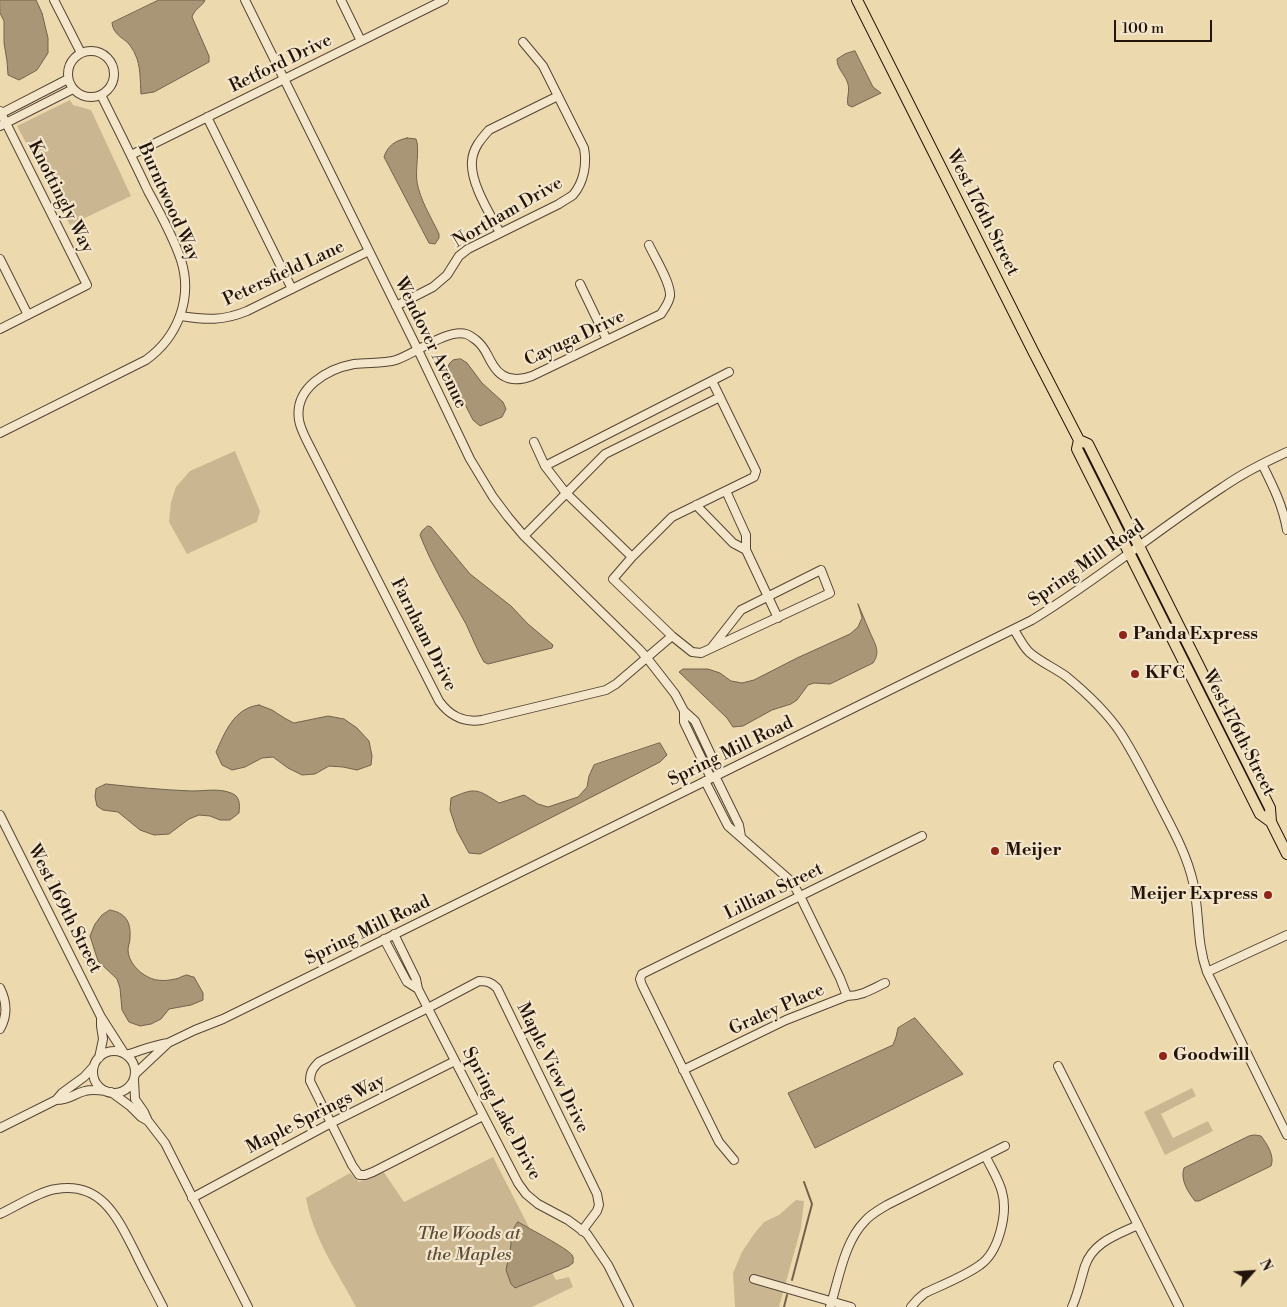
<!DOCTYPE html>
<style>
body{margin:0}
#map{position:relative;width:1287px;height:1307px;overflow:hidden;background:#edd9ae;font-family:"Libre Bodoni",serif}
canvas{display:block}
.north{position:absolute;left:1227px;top:1247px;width:50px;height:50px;-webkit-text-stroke:4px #f3e6ca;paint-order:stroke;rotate:64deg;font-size:14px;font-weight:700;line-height:20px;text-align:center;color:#22130b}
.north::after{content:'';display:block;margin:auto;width:18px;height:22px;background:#22130b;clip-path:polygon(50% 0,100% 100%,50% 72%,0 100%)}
.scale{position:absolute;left:1114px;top:20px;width:98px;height:22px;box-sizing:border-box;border:2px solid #22130b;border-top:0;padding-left:6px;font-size:15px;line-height:18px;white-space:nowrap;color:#22130b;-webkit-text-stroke:4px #f3e6ca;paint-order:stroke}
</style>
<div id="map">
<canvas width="1287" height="1307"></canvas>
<div class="north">N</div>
<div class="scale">100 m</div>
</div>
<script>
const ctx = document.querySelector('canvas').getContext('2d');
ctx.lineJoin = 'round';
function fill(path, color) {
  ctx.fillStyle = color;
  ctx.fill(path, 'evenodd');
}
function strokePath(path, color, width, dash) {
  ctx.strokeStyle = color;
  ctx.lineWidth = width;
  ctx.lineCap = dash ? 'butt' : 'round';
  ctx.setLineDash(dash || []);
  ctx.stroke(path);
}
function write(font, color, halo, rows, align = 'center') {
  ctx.font = font + ' "Libre Bodoni",serif';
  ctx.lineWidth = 4.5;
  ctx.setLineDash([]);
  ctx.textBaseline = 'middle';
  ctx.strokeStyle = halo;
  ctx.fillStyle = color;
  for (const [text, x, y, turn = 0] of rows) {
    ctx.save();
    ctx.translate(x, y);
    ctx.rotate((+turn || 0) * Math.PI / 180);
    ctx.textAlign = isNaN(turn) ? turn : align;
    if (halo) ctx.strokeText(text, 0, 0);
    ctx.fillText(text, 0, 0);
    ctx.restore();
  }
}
const green = new Path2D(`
 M70 100 73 105 91 110 131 196 70 225 17 126Z
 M235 451 260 511 257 522 187 554 169 522 171 502 176 487 190 471Z
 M1192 1088 1196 1096 1161 1114 1173 1138 1208 1121 1213 1131 1165 1155 1144 1112Z
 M493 1157 556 1280 569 1277 573 1287 532 1307H356C337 1271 313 1238 306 1198L350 1173 359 1182 383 1171 404 1202Z
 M796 1200 804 1201 801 1228 779 1307H735L733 1273 742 1252 754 1234 764 1222 779 1215Z`);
const water = new Path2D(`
 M0 0H36L42 13 48 38V53L37 70 19 80 8 75 7 61 4 43V21L0 13Z
 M159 0H205C203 6 195 8 192 17L209 56V62L154 92 141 94C140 80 141 66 135 54 134 51 131 47 129 44 122 37 113 34 112 23Z
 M855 51 873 87 881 93 852 107 848 105C846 97 851 91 847 81 844 74 837 68 837 59L845 54Z
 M407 138 416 139C420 148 415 170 417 182 420 200 431 217 439 234V238L435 244 429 243 384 157C388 145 395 141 407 138Z
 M461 359 467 363 482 383 503 402 506 409 502 417 480 426 473 420 448 371 449 364 453 360Z
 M428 526 431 527 470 574 511 606 528 624 553 645 552 648 488 664 484 662C477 650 472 637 466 624 450 595 432 566 420 535L422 531Z
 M858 604C862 613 865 621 869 630 873 641 882 651 873 663L830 684 814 683 808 685 797 700 791 704 772 710 743 726 733 727 727 718 679 672 683 669H708L720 673 731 681 742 683 754 680 797 658 850 634 858 627 862 618Z
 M259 705 272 710 286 719 294 723 328 716 344 719 357 728 369 741 372 756 371 765 357 770 343 767 329 766 315 774 302 775 288 768 273 757 262 758 245 767 232 770 222 765 216 752C225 732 234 708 259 705Z
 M660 743 667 755 660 762 480 854 469 853 457 831 450 810 451 798C476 787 477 789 499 803L524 795 538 804 548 807 578 797 587 787 589 776 594 765Z
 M106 784C134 787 163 790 192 791 204 791 219 788 231 793 240 796 240 804 239 813L230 820H220L210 816 199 815 189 819 169 834 154 835 140 830 118 812 103 810 97 806 95 797 96 789Z
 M110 910C126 913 131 922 130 938 130 942 128 946 128 950 128 961 138 972 148 977 157 982 169 981 179 978 180 977 184 976 186 975 189 975 191 977 194 977L203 993V1000L191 1005 169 1009 161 1019 151 1024 140 1026 129 1022 122 1010 120 988 117 979 98 961 90 936 95 924 102 915Z
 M915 1018 963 1074 815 1148 788 1093 893 1045 896 1037 898 1028Z
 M1255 1135 1261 1136C1267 1144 1275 1156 1271 1166L1199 1201H1195C1188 1192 1180 1180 1184 1168L1249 1136Z
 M518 1222C528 1228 567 1248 572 1255 574 1258 573 1259 573 1263L569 1266 515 1288 511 1284 506 1270 511 1245V1233Z`);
const stream = new Path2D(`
 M792 1280 812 1204 804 1182
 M784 1307 787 1295`);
const minor = new Path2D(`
 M54 0 81 53
 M245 0 418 350 470 459 493 497 508 517 524 536 639 649 647 658 675 694 684 711V722L711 778
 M341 0 361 41
 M68 74a23 23 0 1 1 46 0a23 23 0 1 1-46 0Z
 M0 111 87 285 0 329
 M0 114 68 79
 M207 117 292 289
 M0 126 73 89
 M131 155 444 0
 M500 233C490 214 470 183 472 161 473 148 481 139 489 130L558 96
 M649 245C655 258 671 283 670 296 669 303 664 309 661 314L532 376C516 382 502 380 493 365 486 354 486 348 476 340 473 338 470 335 466 334 447 329 416 353 396 360 383 364 368 362 354 364 327 369 294 388 299 420 300 427 304 435 307 441L439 701C450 716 463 723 482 720L606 690 616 684 672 636
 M0 259 28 315
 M580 284 607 340
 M396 306 433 287 447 275 459 256 468 249 559 204C563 201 569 198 573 195 584 182 587 164 584 148L543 66 523 42
 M181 316C206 320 223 321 247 311L369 251
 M712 381 756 471 754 477 672 517 632 557 613 579 672 636 692 652 701 653 830 593 821 570 741 610 712 647
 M0 433 146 360C178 337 193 298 181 260 173 236 160 213 148 191 133 159 117 127 101 95
 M534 442 545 466 565 492 632 557
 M1262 464C1273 486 1283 506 1287 530
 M545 466 729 372
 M726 491 746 535V550L778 618
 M696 505 733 543 746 550
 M524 536 605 454 720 397
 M1014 630C1019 637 1022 645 1029 652 1040 662 1055 668 1067 677 1084 691 1107 713 1120 732 1133 752 1144 774 1155 795 1169 823 1186 851 1193 882 1200 913 1196 941 1207 972L1287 1135
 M684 711 695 721 720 774
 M715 776 739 825 741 837
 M705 781 728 826 792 882 800 896 840 978 847 996
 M0 815 101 1017
 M394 934 416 979 418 989 518 1183 526 1194 538 1204 568 1220 587 1234 608 1265 629 1307
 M384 939 407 982 418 989
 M1207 972 1287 935
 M0 988C7 1002 8 1015 0 1029
 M93 1072a21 21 0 1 1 42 0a21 21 0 1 1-42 0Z
 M126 1055C140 1051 153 1045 168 1043
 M99 1058 103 1039 101 1026V1017L124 1053
 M1058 1066 1179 1307
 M683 1070 786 1020 847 996C862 996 872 989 885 983
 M135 1074 168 1043 195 1030 223 1019 1032 620C1098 580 1158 529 1223 487 1243 473 1265 462 1287 452
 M111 1092 130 1106 141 1117 148 1121 144 1112 135 1099 134 1080
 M56 1100 62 1093 84 1077 94 1066
 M483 1116 373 1172 365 1175H359L352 1165 310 1081C310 1072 313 1068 319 1062L428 1008 479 981C487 981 491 982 497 988L597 1194 599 1205 597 1211 582 1231
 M148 1121 165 1143 248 1307
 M0 1128 56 1100C70 1100 73 1094 85 1091 91 1089 99 1090 106 1091
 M734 1160 719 1142 713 1130 642 985 640 979 642 974 922 836
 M192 1198 331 1123 455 1061
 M0 1214C15 1207 40 1191 56 1189 102 1181 118 1219 135 1252 144 1271 154 1289 163 1307
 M754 1279 851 1307
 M830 1307C839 1279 844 1242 865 1221 871 1214 879 1210 887 1205L1005 1146
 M911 1307 918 1299 925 1293C942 1285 965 1276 980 1265 999 1252 1008 1213 1002 1192 999 1180 991 1168 986 1157
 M1072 1307C1078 1294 1081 1279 1085 1266 1093 1242 1117 1235 1138 1225`);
const major = new Path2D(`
 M857 0 1033 351 1079 440 1088 444 1270 808 1271 822 1287 854
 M1079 440 1077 449 1235 764 1260 814 1271 822`);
const markers = [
 [1123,635,5,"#8f2418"],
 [1135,674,5,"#8f2418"],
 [995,851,5,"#8f2418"],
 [1268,895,5,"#8f2418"],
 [1163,1056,5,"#8f2418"]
];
const streetNames = [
 ["Retford Drive",281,64,-26],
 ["Knottingly Way",60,197,63],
 ["Burntwood Way",168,202,66],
 ["Northam Drive",508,213,-30],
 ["West 176th Street",982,213,63],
 ["Petersfield Lane",284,274,-25],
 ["Cayuga Drive",575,339,-25],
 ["Wendover Avenue",430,343,64],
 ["Spring Mill Road",1087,564,-35],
 ["Farnham Drive",423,635,63],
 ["West 176th Street",1238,733,63],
 ["Spring Mill Road",731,752,-26],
 ["Lillian Street",774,892,-26],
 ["West 169th Street",64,909,63],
 ["Spring Mill Road",368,931,-26],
 ["Graley Place",777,1010,-24],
 ["Maple View Drive",552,1068,64],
 ["Spring Lake Drive",501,1114,62],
 ["Maple Springs Way",316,1115,-27]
];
const poiNames = [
 ["Panda Express",1133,635],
 ["KFC",1145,674],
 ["Meijer",1005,851],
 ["Meijer Express",1258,895,"right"],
 ["Goodwill",1173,1056]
];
const parkNames = [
 ["The Woods at",469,1235],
 ["the Maples",469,1256]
];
fill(green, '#cab792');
fill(water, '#a89677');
strokePath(water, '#72624c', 1);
strokePath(stream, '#72624c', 2);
strokePath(minor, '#554434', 10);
strokePath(major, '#22130b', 12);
strokePath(minor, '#f3e6ca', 8);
strokePath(major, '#edd9ae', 10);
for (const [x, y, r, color] of markers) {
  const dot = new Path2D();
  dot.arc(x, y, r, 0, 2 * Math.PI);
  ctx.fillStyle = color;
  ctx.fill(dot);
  strokePath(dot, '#f3e6ca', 2);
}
write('18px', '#22130b', '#f3e6ca', streetNames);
write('bold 18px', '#22130b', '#f3e6ca', poiNames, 'left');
write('italic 18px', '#5d4c3a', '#f3e6ca', parkNames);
</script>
